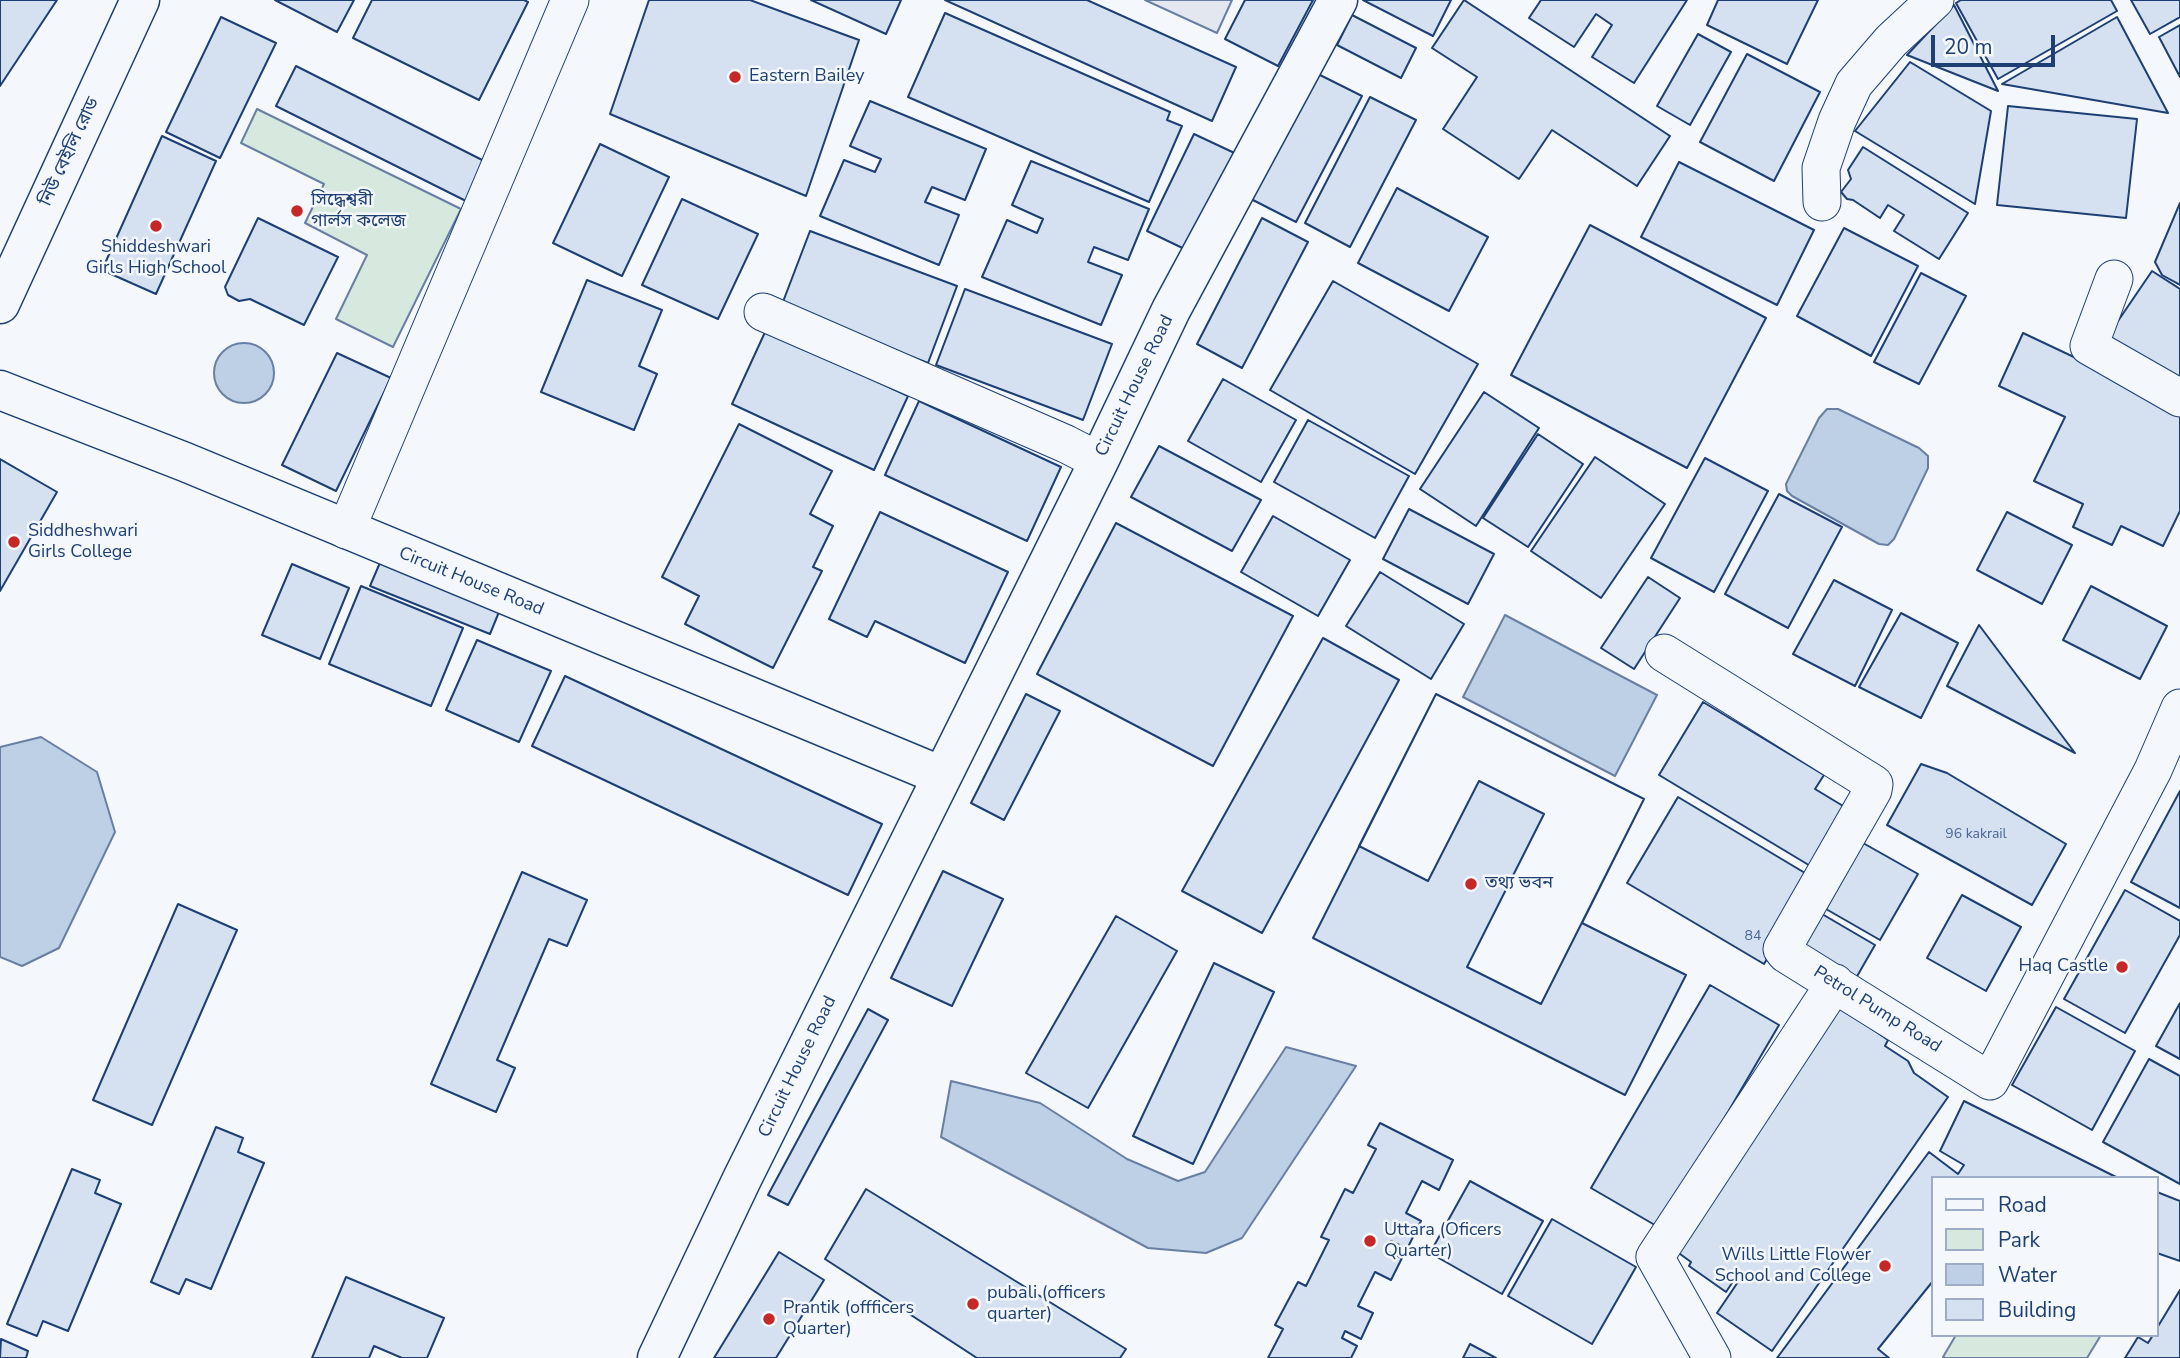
<!DOCTYPE html>
<meta charset="utf-8">
<style>
body{margin:0}
#map{position:relative;width:2180px;height:1358px;overflow:hidden;background:#f4f7fb;font-family:"Nunito Sans",sans-serif}
canvas{display:block}
.legend{position:absolute;left:1931px;top:1176px;width:228px;height:161px;box-sizing:border-box;background:#f4f7fb;border:2px solid #9eadc5;margin:0;padding:9px 12px;list-style:none;font-size:21px;color:#1d3f73}
.legend li{display:flex;align-items:center;gap:14px;height:35px}
.legend b{width:35px;border:2px solid #9eadc5}
.scale{position:absolute;left:1931px;top:35px;width:124px;height:32px;box-sizing:border-box;border:4px solid #1d3f73;border-top:0;padding-left:9px;font-size:21px;line-height:24px;white-space:nowrap;color:#1d3f73;-webkit-text-stroke:5px #f4f7fb;paint-order:stroke}
</style>
<div id="map">
<canvas width="2180" height="1358"></canvas>
<ul class="legend">
<li><b style="height:9px;background:#f4f7fb"></b>Road</li>
<li><b style="height:19px;background:#d7e8df"></b>Park</li>
<li><b style="height:19px;background:#bed0e5"></b>Water</li>
<li><b style="height:19px;background:#d5e0f0"></b>Building</li>
</ul>
<div class="scale">20 m</div>
</div>
<script>
const ctx = document.querySelector('canvas').getContext('2d');
ctx.lineJoin = 'round';
function fill(path, color) {
  ctx.fillStyle = color;
  ctx.fill(path, 'evenodd');
}
function strokePath(path, color, width, dash) {
  ctx.strokeStyle = color;
  ctx.lineWidth = width;
  ctx.lineCap = dash ? 'butt' : 'round';
  ctx.setLineDash(dash || []);
  ctx.stroke(path);
}
function write(font, color, halo, rows, align = 'center') {
  ctx.font = font + ' "Nunito Sans","Noto Sans Bengali",sans-serif';
  ctx.lineWidth = 5;
  ctx.setLineDash([]);
  ctx.textBaseline = 'middle';
  ctx.strokeStyle = halo;
  ctx.fillStyle = color;
  for (const [text, x, y, turn = 0] of rows) {
    ctx.save();
    ctx.translate(x, y);
    ctx.rotate((+turn || 0) * Math.PI / 180);
    ctx.textAlign = isNaN(turn) ? turn : align;
    if (halo) ctx.strokeText(text, 0, 0);
    ctx.fillText(text, 0, 0);
    ctx.restore();
  }
}
const green = new Path2D(`
 M257 109 461 209 393 347 336 319 367 255 305 223 324 184 241 143Z
 M1956 1335H2101L2087 1358H1945L1943 1357Z`);
const parking = new Path2D(`
 M1145 0H1232L1217 33Z`);
const water = new Path2D(`
 M214 373a30 30 0 1 1 60 0a30 30 0 1 1-60 0Z
 M1827 409H1838L1919 448 1928 456V468L1894 539 1888 545 1879 544 1792 496 1787 491 1786 484 1819 418Z
 M1505 615 1657 695 1615 776 1463 697Z
 M41 737 97 772 115 832 59 948 22 966 0 957V747Z
 M1286 1047 1356 1066 1242 1238 1206 1253 1148 1248 941 1137 951 1081 1040 1103 1127 1159 1178 1181 1205 1172Z`);
const building = new Path2D(`
 M0 0H57L0 86Z
 M275 0H354L337 32Z
 M372 0H524L528 2 479 100 353 38Z
 M649 0H750L859 40 806 196 610 114Z
 M811 0H901L886 34Z
 M945 0H1087L1236 67 1212 121Z
 M1245 0H1313L1278 66 1225 39Z
 M1363 0H1451L1433 36Z
 M1464 0 1670 136 1637 186 1552 130 1519 179 1443 129 1477 77 1432 48Z
 M1541 0H1687L1634 83 1592 57 1612 25 1596 14 1574 47 1529 18Z
 M1718 0H1818L1787 64 1707 25Z
 M1961 0H2111L2117 11 1998 79 1956 3Z
 M2131 0H2180V17L2150 34Z
 M1954 5 1998 91 1907 55Z
 M945 13 1170 112 1167 120 1182 126 1149 202 908 97Z
 M1352 15 1416 48 1401 78 1337 45Z
 M221 17 276 43 220 158 166 132Z
 M2117 17 2168 113 2002 84Z
 M2180 25V77L2159 37Z
 M1698 34 1731 52 1690 125 1657 106Z
 M1747 54 1820 92 1774 181 1700 142Z
 M1910 62 1991 111 1975 204 1855 131Z
 M296 66 498 168 478 207 276 106Z
 M1316 73 1362 96 1296 222 1251 199Z
 M1370 97 1416 120 1350 247 1305 223Z
 M870 101 986 149 965 200 932 187 925 202 959 215 939 265 820 216 844 160 875 172 881 159 850 146Z
 M2008 106 2137 119 2126 218 1997 205Z
 M1194 134 1243 157 1195 254 1147 231Z
 M162 136 216 161 156 294 102 270Z
 M600 144 669 177 622 276 553 243Z
 M1863 147 1968 213 1939 259 1894 231 1904 215 1888 205 1880 218 1853 200 1847 199 1841 192 1851 179 1848 170Z
 M1031 161 1149 209 1128 260 1094 247 1088 262 1122 275 1101 325 982 277 1007 220 1037 233 1043 219 1012 205Z
 M1679 162 1814 230 1777 305 1641 237Z
 M1397 188 1488 237 1449 311 1358 263Z
 M682 199 758 234 718 319 642 285Z
 M2180 203V285L2162 275 2155 262Z
 M258 218 338 257 304 325 250 299 239 301 228 295 225 287Z
 M1262 218 1308 242 1242 368 1197 344Z
 M1590 225 1766 318 1687 468 1511 375Z
 M1844 228 1918 266 1871 356 1797 316Z
 M810 231 957 286 928 363 781 307Z
 M2152 271 2180 289V377L2103 343Z
 M1921 273 1966 296 1919 384 1874 362Z
 M587 280 662 310 639 366 657 374 634 430 541 392Z
 M1333 281 1478 364 1415 474 1270 390Z
 M965 289 1112 344 1083 420 936 365Z
 M766 330 908 396 874 470 732 404Z
 M2023 333 2180 407V511L2163 546 2121 526 2112 545 2073 527 2083 504 2034 481 2065 417 1999 386Z
 M337 353 391 378 336 491 282 465Z
 M1223 379 1296 420 1261 482 1188 441Z
 M1484 392 1539 428 1476 526 1420 489Z
 M919 401 1061 467 1027 541 885 475Z
 M1308 420 1409 476 1375 538 1274 482Z
 M739 424 832 471 810 514 833 526 813 567 822 571 773 668 685 624 699 596 662 577Z
 M1538 434 1583 464 1528 547 1483 518Z
 M1159 446 1261 500 1232 551 1131 497Z
 M1595 457 1665 504 1601 598 1531 551Z
 M1705 458 1768 491 1714 592 1651 558Z
 M0 459 57 492 0 591Z
 M1779 494 1842 527 1788 628 1725 594Z
 M1409 509 1494 554 1468 604 1383 559Z
 M880 512 1008 572 965 663 875 621 867 637 829 619Z
 M2007 512 2072 545 2042 604 1977 570Z
 M1273 516 1350 560 1318 616 1241 572Z
 M1116 523 1293 616 1213 766 1037 674Z
 M382 558 501 607 490 634 370 586Z
 M292 564 349 588 320 659 262 635Z
 M1380 572 1464 624 1431 679 1346 626Z
 M1648 577 1680 598 1634 669 1601 648Z
 M1834 580 1892 610 1855 686 1793 654Z
 M361 586 463 628 431 706 329 664Z
 M2091 586 2167 626 2140 679 2063 640Z
 M1901 613 1958 643 1921 718 1859 687Z
 M1979 625 2075 753 1947 686Z
 M1323 638 1399 680 1262 933 1182 891Z
 M477 640 551 671 519 742 446 710Z
 M565 676 882 824 848 895 532 746Z
 M1026 694 1060 711 1004 820 971 803Z
 M1436 694 1644 799 1541 1004 1467 967 1544 814 1479 781 1428 881 1359 846Z
 M1436 694 1644 799 1582 923 1686 975 1625 1095 1313 938Z
 M1703 702 1824 775 1815 789 1848 809 1812 867 1659 775Z
 M1921 764 1947 773 2066 844 2032 905 1887 825Z
 M2180 791V908L2131 882Z
 M1678 797 1815 879 1764 964 1627 883Z
 M1863 843 1918 874 1880 940 1826 909Z
 M943 871 1003 899 952 1006 891 978Z
 M522 872 587 900 567 946 549 939 497 1060 515 1068 496 1112 431 1084Z
 M2125 890 2180 921V935L2125 1033 2064 999Z
 M1962 895 2021 927 1986 991 1927 958Z
 M178 904 237 930 152 1125 93 1100Z
 M1822 914 1875 945 1852 985 1799 955Z
 M1116 916 1177 951 1088 1108 1026 1073Z
 M1214 963 1274 992 1193 1164 1133 1136Z
 M1710 985 1779 1025 1660 1228 1591 1188Z
 M2180 1003V1059L2156 1046Z
 M1839 1006 1888 1040 1885 1046 1908 1061 1914 1073 1948 1097 1772 1351 1717 1313 1740 1279 1736 1277 1726 1292 1689 1266 1691 1262 1676 1251Z
 M2056 1007 2135 1051 2092 1130 2012 1085Z
 M868 1009 888 1020 788 1205 768 1195Z
 M2149 1059 2180 1076V1184L2103 1142Z
 M1964 1101 2118 1178H1933V1281L1878 1349 1889 1358H1777L1929 1152 1958 1174 1964 1165 1940 1151Z
 M1380 1123 1453 1160 1439 1190 1422 1181 1406 1213 1421 1221 1407 1249 1391 1241 1386 1251 1402 1258 1391 1280 1375 1272 1358 1306 1373 1313 1361 1339 1345 1331 1342 1338 1357 1346 1351 1358H1268L1283 1329 1275 1325 1298 1282 1306 1286 1329 1240 1321 1237 1345 1189 1353 1193 1376 1149 1368 1145Z
 M216 1127 243 1138 238 1152 264 1163 211 1289 186 1279 179 1294 151 1282Z
 M72 1169 100 1180 95 1193 121 1204 68 1331 43 1321 37 1336 7 1324Z
 M1470 1181 1543 1221 1502 1294 1430 1253Z
 M866 1189 1126 1349 1120 1358H977L825 1259Z
 M2157 1192 2180 1201V1261L2157 1253Z
 M1552 1219 1636 1267 1592 1344 1508 1296Z
 M779 1252 824 1280 776 1358H714Z
 M346 1277 444 1318 427 1358H402L374 1346 369 1358H312Z
 M2180 1290V1358H2125L2138 1337 2148 1343 2153 1335H2157V1328Z
 M1 1339 28 1351 26 1358H0Z
 M1470 1344 1496 1358H1463Z`);
const minor = new Path2D(`
 M1822 202 1821 168 1837 121 1854 84 1891 41 1935 0
 M2114 279 2089 346 2180 398
 M763 312 1066 444 1099 461
 M346 530 570 0
 M1664 653 1874 784 1873 790 1782 949 1786 954 1990 1081 2153 770 2180 708
 M1712 1358 1655 1257 1835 983`);
const tertiary = new Path2D(`
 M0 390 185 462 942 776
 M657 1358 742 1179 1099 461 1171 310 1338 0`);
const secondary = new Path2D(`
 M0 304 140 0`);
const markers = [
 [735,77,7,"#c62828"],
 [297,211,7,"#c62828"],
 [156,226,7,"#c62828"],
 [14,542,7,"#c62828"],
 [1471,884,7,"#c62828"],
 [2122,967,7,"#c62828"],
 [1370,1241,7,"#c62828"],
 [1885,1266,7,"#c62828"],
 [973,1304,7,"#c62828"],
 [769,1319,7,"#c62828"]
];
const numberNames = [
 ["96 kakrail",1976,835],
 ["84",1753,937]
];
const poiNames = [
 ["Eastern Bailey",749,77],
 ["সিদ্ধেশ্বরী",311,201],
 ["গার্লস কলেজ",311,222],
 ["Shiddeshwari",156,248,"center"],
 ["Girls High School",156,269,"center"],
 ["Siddheshwari",28,532],
 ["Girls College",28,553],
 ["তথ্য ভবন",1485,884],
 ["Haq Castle",2108,967,"right"],
 ["Uttara (Oficers",1384,1231],
 ["Quarter)",1384,1252],
 ["Wills Little Flower",1871,1256,"right"],
 ["School and College",1871,1277,"right"],
 ["pubali (officers",987,1294],
 ["quarter)",987,1315],
 ["Prantik (offficers",783,1309],
 ["Quarter)",783,1330]
];
const streetNames = [
 ["নিউ বেইলি রোড",70,152,-65],
 ["Circuit House Road",1135,386,-64],
 ["Circuit House Road",471,582,22],
 ["Petrol Pump Road",1877,1010,32],
 ["Circuit House Road",798,1067,-64]
];
fill(green, '#d7e8df');
strokePath(green, '#687fa3', 2);
fill(parking, '#e3e8f0');
strokePath(parking, '#687fa3', 2);
fill(water, '#bed0e5');
strokePath(water, '#687fa3', 2);
fill(building, '#d5e0f0');
strokePath(building, '#1d3f73', 2);
strokePath(minor, '#1d3f73', 39);
strokePath(tertiary, '#1d3f73', 41);
strokePath(secondary, '#1d3f73', 41);
strokePath(minor, '#f4f7fb', 37);
strokePath(tertiary, '#f4f7fb', 38);
strokePath(secondary, '#f4f7fb', 38);
for (const [x, y, r, color] of markers) {
  const dot = new Path2D();
  dot.arc(x, y, r, 0, 2 * Math.PI);
  ctx.fillStyle = color;
  ctx.fill(dot);
  strokePath(dot, '#f4f7fb', 2.5);
}
write('14px', '#4b6792', null, numberNames);
write('18px', '#1d3f73', '#f4f7fb', poiNames, 'left');
write('18px', '#1d3f73', '#f4f7fb', streetNames);
</script>
